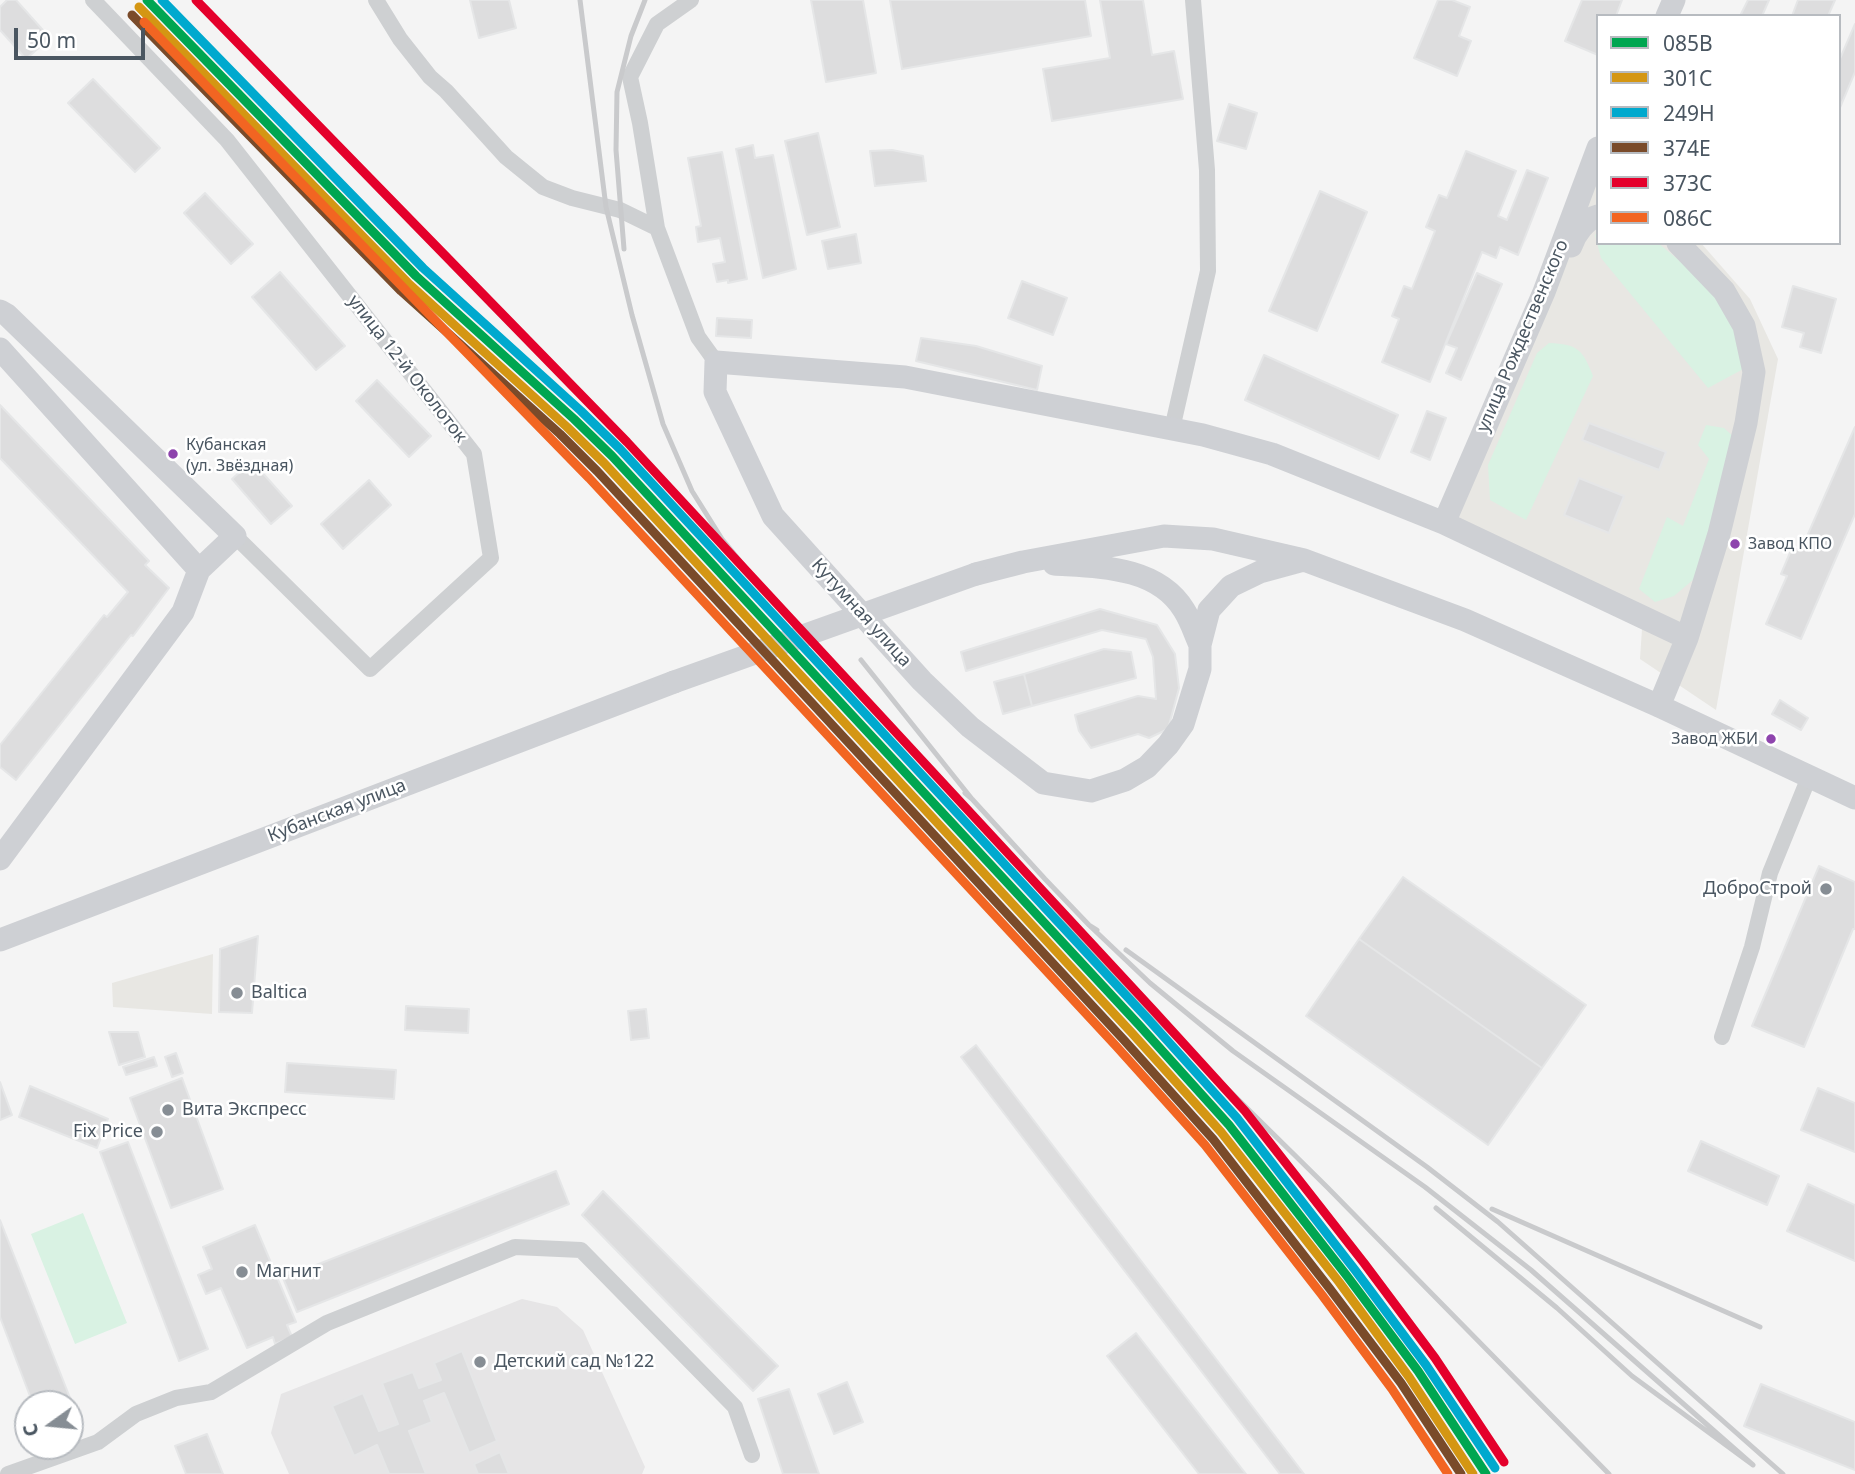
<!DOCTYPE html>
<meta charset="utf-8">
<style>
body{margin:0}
#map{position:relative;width:1855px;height:1474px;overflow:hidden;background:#f4f4f4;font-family:"Noto Sans",sans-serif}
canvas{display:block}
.legend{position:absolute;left:1596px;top:14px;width:245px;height:231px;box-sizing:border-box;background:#fff;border:2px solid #b7bbc0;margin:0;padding:9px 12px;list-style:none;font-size:21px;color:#4a5661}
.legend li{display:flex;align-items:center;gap:14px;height:35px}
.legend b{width:35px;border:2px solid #b7bbc0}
.north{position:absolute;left:14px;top:1390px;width:70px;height:70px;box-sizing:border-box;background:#fff;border:2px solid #b7bbc0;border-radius:50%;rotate:255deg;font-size:19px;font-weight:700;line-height:28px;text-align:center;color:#4a5661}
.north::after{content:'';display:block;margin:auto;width:24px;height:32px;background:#868d94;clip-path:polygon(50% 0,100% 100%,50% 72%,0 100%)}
.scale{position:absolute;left:14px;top:28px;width:131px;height:32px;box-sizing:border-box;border:4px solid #4a5661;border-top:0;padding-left:9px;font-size:21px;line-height:24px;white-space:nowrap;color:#4a5661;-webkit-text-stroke:5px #fff;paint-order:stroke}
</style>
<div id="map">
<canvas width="1855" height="1474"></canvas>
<ul class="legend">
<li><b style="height:9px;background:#00a651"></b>085В</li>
<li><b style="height:9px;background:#d49613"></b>301С</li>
<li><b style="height:9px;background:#00a9ce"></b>249Н</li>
<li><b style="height:9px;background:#7a4b2a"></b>374Е</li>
<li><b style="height:9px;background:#e4002b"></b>373C</li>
<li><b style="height:9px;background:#f26522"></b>086С</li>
</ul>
<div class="north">С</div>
<div class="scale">50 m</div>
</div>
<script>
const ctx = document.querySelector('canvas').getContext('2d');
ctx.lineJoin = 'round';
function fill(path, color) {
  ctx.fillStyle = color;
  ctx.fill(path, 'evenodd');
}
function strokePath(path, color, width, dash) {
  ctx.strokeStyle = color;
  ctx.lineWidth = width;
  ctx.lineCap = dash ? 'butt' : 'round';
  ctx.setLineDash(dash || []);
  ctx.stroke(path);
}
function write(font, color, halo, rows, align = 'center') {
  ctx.font = font + ' "Noto Sans",sans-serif';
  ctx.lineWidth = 5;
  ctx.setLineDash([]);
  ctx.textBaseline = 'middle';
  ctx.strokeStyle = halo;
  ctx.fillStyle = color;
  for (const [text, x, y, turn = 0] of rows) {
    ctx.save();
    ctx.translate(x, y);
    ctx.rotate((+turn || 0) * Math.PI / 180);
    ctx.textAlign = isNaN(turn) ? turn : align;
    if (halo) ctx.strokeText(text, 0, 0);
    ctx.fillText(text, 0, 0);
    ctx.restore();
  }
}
const commercial = new Path2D(`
 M1598 176V243H1701L1750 299 1778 359 1716 710 1640 659 1642 629 1438 531Z
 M213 954 212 1014 113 1007 112 983Z`);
const education = new Path2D(`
 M522 1299 557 1307 583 1330 645 1467 642 1474H289L271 1433 281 1394Z`);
const green = new Path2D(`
 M1598 232V243H1658L1716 291 1741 327 1747 367 1708 388 1601 258 1595 235Z
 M1549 343C1578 344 1583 350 1593 376L1526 520 1490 500 1488 465 1537 353Z
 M1706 425 1724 428 1736 439 1694 579 1674 596 1655 602 1639 589 1667 517 1683 526 1709 459 1698 445Z
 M83 1213 127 1323 75 1344 31 1234Z`);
const building = new Path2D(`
 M7 0H16L50 38 26 59 0 30V7Z
 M470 0H509L516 28 479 38Z
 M811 0H863L876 73 826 82Z
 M890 0H1085L1091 36 902 69Z
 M1100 0H1143L1152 55 1174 51 1183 99 1052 121 1043 69 1110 58Z
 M1438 0H1452L1470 7 1459 36 1471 41 1457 76 1414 58Z
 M1582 0H1622L1616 16H1598V55L1565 41Z
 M1748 0H1769L1762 16H1740Z
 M1798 0H1835L1828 16H1792Z
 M1855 24V72L1839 110V61Z
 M93 79 160 148 135 172 68 103Z
 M1229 104 1257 113 1246 149 1217 141Z
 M818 133 840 227 807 235 785 141Z
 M753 145 755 158 773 155 796 269 763 278 736 149Z
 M892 150 923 156 926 181 875 186 870 151Z
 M1466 151 1516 171 1498 216 1507 220 1527 170 1548 178 1518 255 1500 247 1496 258 1482 252 1430 382 1382 362 1399 319 1392 316 1404 286 1412 289 1435 231 1426 227 1439 195 1447 198Z
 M722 152 747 279 728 283V280L717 282 713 264 725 262 720 238 698 242 696 227 701 226 688 158Z
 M1320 191 1367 212 1317 331 1269 311Z
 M205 193 253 244 231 264 184 213Z
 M856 234 861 263 828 269 822 241Z
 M280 272 345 346 316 370 252 297Z
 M1477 273 1502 284 1461 380 1446 373 1457 348 1446 344Z
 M1022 281 1067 298 1053 335 1008 318Z
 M1793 286 1836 299 1821 353 1800 347 1804 333 1782 327Z
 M717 318 752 320 751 338 716 336Z
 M921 338 976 346 1042 366 1037 390 916 361Z
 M1264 355 1398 415 1379 459 1245 400Z
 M377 380 431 436 409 457 356 401Z
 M0 405 149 561 145 565 169 588 133 636 131 635 16 780 0 767V745L104 615 107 617 128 592 0 458Z
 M1427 411 1446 418 1430 460 1411 452Z
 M1589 423 1666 452 1659 470 1582 440Z
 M1855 427V514L1801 639 1766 624 1787 576 1781 574 1792 548 1801 550Z
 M252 461 292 506 271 524 232 479Z
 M1579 478 1624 496 1609 533 1564 515Z
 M369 480 391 505 343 549 321 524Z
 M1100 609 1157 625 1175 654 1179 688 1168 729 1149 738 1138 734 1091 748 1079 731 1075 715 1138 696 1156 699 1153 657 1146 639 1102 630 966 671 961 652Z
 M1104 649 1131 652 1136 678 1032 706 1024 674Z
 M1024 674 1032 706 1003 714 994 682Z
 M1780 700 1808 718 1801 730 1772 714Z
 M1819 866 1855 882V929H1853L1804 1047 1752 1026Z
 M1403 877 1586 1005 1542 1068 1359 939Z
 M258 936 252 1013 219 1012 220 949Z
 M1359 939 1542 1068 1488 1145 1306 1016Z
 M406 1006 469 1009 468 1033 405 1030Z
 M646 1009 649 1038 631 1040 628 1011Z
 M109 1032H138L145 1057 119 1065Z
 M976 1045 1304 1474H1280L961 1057Z
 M176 1053 183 1073 172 1077 165 1057Z
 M154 1057 157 1066 126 1075 123 1067Z
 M287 1063 396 1070 394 1099 285 1092Z
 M182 1078 223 1189 171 1208 130 1098Z
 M0 1082 12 1115 0 1120Z
 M30 1086 108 1119 97 1148 19 1117Z
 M1818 1088 1855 1103V1152L1801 1130Z
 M1701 1141 1779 1176 1767 1205 1688 1171Z
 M128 1142 208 1349 179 1361 100 1152Z
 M556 1171 569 1204 297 1312 283 1278Z
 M1808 1184 1855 1205V1261L1787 1231Z
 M603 1191 778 1366 753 1391 582 1215Z
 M0 1220 72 1403 33 1404 0 1317Z
 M255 1225 296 1322 287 1325 292 1337 275 1344 273 1337 247 1348 221 1288 206 1294 198 1275 212 1269 203 1247Z
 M1136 1333 1246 1474H1199L1107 1356Z
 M462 1351 497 1441 469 1453 444 1393 424 1401 432 1422 409 1431 426 1474H389L377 1445 354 1456 332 1406 363 1393 379 1431 398 1424 382 1383 413 1372 419 1388 441 1380 434 1363Z
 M847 1382 863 1422 834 1434 818 1394Z
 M1761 1384 1855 1422V1470L1744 1426Z
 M789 1389 819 1474H783L758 1399Z
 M207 1434 223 1474H186L175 1446Z
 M500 1452 509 1474H478L474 1464Z`);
const street = new Path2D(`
 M93 0 227 140 474 454 491 558 370 669 235 536
 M376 0 400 39 430 77 446 91 506 157 543 187 572 198 620 210 657 228 698 337 716 362
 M657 228 640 123 630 77 657 24 691 0
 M1172 429 1208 271 1207 170 1193 0
 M1722 1037 1752 947 1770 873 1809 777
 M8 1474 98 1442 136 1414 176 1398 211 1392 327 1323 515 1247 581 1250 735 1407 752 1455`);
const secondary = new Path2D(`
 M1667 16 1674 0
 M1571 246C1575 234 1586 219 1598 216
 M0 311 7 315 235 536 199 570 183 612 0 859
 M0 349 199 570
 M1444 523 1544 292 1598 148
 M1304 560 1260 572 1231 586 1209 610 1200 645V669L1183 724 1168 745 1147 767 1125 780 1091 791 1043 783 970 727 922 681 773 516 715 392 716 362 905 377 1203 435 1272 454 1444 523 1687 638
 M1054 564C1099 567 1157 566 1184 610 1191 621 1195 634 1200 645
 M976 574 1023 562 1164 536 1213 539 1304 560 1465 620 1659 706 1855 798
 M1659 706 1687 638 1719 534 1746 423 1754 372 1744 326 1724 291 1678 243
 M0 940 674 682`);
const rail = new Path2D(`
 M580 0 606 207 632 315 663 424 692 491 722 539 769 596
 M624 249 616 150 617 92 631 36 645 0
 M861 660 972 799 965 793
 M857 689 1023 871 1118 981 1327 1187 1609 1474
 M972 799 1045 879 1089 925 1097 930
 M1089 925 1150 983 1233 1051 1425 1187 1531 1270 1753 1465 1632 1376 1557 1308 1436 1208
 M1126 950 1427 1167 1498 1222 1783 1474
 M1492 1209 1760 1327`);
const secondaryBridge = new Path2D(`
 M674 682 976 574`);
const rail1 = new Path2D(`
 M147 0 416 276 574 419 612 456 1139 1025 1229 1125 1347 1276 1418 1371 1486 1474`);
const rail2 = new Path2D(`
 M139 7 408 283 567 427 604 463 1131 1032 1221 1132 1339 1282 1409 1377 1473 1474`);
const rail3 = new Path2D(`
 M162 0 423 268 581 411 620 449 1147 1018 1237 1118 1355 1270 1426 1365 1495 1468`);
const rail4 = new Path2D(`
 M132 15 401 291 560 434 597 471 1123 1039 1213 1139 1330 1289 1401 1383 1461 1474`);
const rail5 = new Path2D(`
 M196 0 627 442 1154 1011 1245 1111 1364 1263 1435 1358 1504 1462`);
const rail6 = new Path2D(`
 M144 22 589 478 1116 1046 1205 1145 1322 1295 1392 1389 1448 1474`);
const markers = [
 [173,454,6,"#8e44ad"],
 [1735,544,6,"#8e44ad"],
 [1771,739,6,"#8e44ad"],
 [1826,889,7,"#868d94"],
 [237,993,7,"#868d94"],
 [168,1110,7,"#868d94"],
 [157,1132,7,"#868d94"],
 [242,1272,7,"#868d94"],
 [480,1362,7,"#868d94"]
];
const busNames = [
 ["Кубанская",186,445],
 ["(ул. Звёздная)",186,466],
 ["Завод КПО",1748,544],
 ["Завод ЖБИ",1758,739,"right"]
];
const streetNames = [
 ["улица Рождественского",1523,336,-67],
 ["улица 12-й Околоток",407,369,52],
 ["Кутумная улица",861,613,48],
 ["Кубанская улица",337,811,-21]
];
const poiNames = [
 ["ДоброСтрой",1812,889,"right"],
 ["Baltica",251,993],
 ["Вита Экспресс",182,1110],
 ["Fix Price",143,1132,"right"],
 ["Магнит",256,1272],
 ["Детский сад №122",494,1362]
];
fill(commercial, '#e8e7e3');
fill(education, '#e6e5e6');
fill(green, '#d9f2e3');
fill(building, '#ddddde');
strokePath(building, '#e5e6e7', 2);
strokePath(street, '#ced0d2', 16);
strokePath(secondary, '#ced0d4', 23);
strokePath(rail, '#c9cacc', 5);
strokePath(secondaryBridge, '#ced0d4', 23);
strokePath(rail1, '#00a651', 9);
strokePath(rail2, '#d49613', 9);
strokePath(rail3, '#00a9ce', 9);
strokePath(rail4, '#7a4b2a', 9);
strokePath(rail5, '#e4002b', 9);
strokePath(rail6, '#f26522', 9);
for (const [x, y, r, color] of markers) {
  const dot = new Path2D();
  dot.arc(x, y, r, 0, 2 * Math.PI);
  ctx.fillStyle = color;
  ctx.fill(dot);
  strokePath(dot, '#fff', 2.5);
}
write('16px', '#4a5661', '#fff', busNames, 'left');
write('18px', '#4a5661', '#fff', streetNames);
write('18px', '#4a5661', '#fff', poiNames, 'left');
</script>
